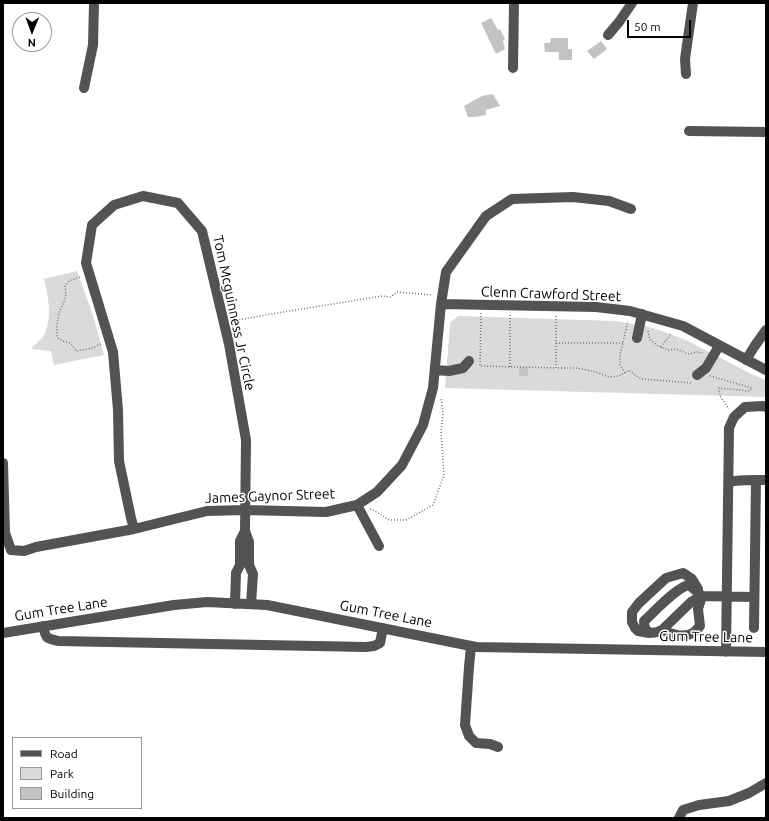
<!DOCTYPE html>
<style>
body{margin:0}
#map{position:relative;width:769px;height:821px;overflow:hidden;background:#fff;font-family:Ubuntu,sans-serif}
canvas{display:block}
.frame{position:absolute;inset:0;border:4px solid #000;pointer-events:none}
.legend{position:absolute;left:12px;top:737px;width:130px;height:72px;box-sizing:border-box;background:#fff;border:1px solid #999;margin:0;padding:5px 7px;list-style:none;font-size:12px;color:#000}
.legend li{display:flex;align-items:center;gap:8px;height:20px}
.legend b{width:20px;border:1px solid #999}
.north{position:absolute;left:12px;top:12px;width:40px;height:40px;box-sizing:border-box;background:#fff;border:1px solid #999;border-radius:50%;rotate:181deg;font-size:11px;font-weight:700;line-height:16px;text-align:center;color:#000}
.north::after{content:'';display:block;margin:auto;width:14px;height:18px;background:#000;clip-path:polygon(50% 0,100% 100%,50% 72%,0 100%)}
.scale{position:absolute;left:627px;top:20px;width:64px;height:18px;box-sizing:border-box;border:2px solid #000;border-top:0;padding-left:5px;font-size:12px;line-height:14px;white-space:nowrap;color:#000;-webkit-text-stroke:3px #fff;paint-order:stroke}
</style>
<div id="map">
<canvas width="769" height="821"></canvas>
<div class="frame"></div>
<ul class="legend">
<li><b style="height:5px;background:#535353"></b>Road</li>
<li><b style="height:11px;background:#dadada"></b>Park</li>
<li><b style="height:11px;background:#c3c3c3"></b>Building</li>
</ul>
<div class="north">N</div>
<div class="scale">50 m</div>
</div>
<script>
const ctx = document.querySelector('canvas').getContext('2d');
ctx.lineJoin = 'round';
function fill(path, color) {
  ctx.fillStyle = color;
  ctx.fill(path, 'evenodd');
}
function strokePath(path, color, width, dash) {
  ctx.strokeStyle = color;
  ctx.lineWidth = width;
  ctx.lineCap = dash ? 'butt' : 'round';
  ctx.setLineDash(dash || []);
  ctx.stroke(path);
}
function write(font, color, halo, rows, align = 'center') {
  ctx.font = font + ' Ubuntu,sans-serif';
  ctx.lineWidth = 3;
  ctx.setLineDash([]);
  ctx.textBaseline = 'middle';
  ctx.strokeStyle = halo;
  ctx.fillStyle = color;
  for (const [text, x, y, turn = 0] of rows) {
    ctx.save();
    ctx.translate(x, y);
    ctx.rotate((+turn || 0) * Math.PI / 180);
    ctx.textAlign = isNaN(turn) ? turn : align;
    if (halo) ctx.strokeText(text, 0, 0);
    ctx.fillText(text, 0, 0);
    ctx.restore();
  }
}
const green = new Path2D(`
 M77 271 93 315 104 355 54 365 51 351 31 349C35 344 41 340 44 335 53 317 48 297 44 279Z
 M458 316 616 321 653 328 686 340 753 375 766 380V397L445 388 450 323Z`);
const building = new Path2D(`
 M491 18 498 30 500 29 505 39 503 41 505 49 496 54 481 23Z
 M551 38H568V49H572V60H559V52H545L544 43H550Z
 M601 41 607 49 594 59 587 51Z
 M493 94 500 106 486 110V115L475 117H468L464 106 482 96Z
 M519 367 528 368V376H519Z`);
const path = new Path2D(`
 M80 277 69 281 65 286 66 294 64 302 59 313 57 324V337C65 345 70 338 76 351L93 348 98 345 102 344
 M481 313 480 366 556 368
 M556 316V368H577L596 372 609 377 619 376 629 370 635 375 642 379 692 383
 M233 321 277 313 382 296 391 297 397 292 433 295
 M648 331 650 340 658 346 669 350 676 349 689 354 697 352 703 353
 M556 343H623
 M661 347 665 341 668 339 671 333
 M510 367V315
 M625 373 620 365V355L628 321
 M710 376 752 388 750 391 719 388 720 396 729 409
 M370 509 377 512 389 520H406L433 505 444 475 441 432 443 413 441 397`);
const minor = new Path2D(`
 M608 35 619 22 632 3
 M513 68 514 3
 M686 74 685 59 693 3
 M84 88 93 45 94 3
 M689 131 766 132
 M441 304 596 307 630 311 683 326 766 370
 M637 338 642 314
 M746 360 754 347 766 330
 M435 370 449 371 463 368 469 361
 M697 375 706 368 719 346
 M3 463 5 533 11 550 24 551 36 547 134 529 207 511 245 510 326 512 357 505 377 492 402 465 423 425 433 388 441 304 446 272 486 216 512 199 573 197 609 201 631 209
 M729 482C741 479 754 480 766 480
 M357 505 379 546
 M134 529 131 518 119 461 118 410 113 352 86 263 92 225 114 205 143 196 178 203 202 231 229 344 246 440 245 531 249 542V565L253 574 251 604
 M702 596 689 585C678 586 653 613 644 621 644 634 652 635 662 630L691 602 702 596 754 597
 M235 604 236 573 240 565V541L245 531
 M43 626C46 639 46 638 58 641L366 647 374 646 380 643 383 628
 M754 628 756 480
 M662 630C671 634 684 638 693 633 696 631 698 628 700 626L698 609 702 596
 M3 633 174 605 207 602 267 605 476 647 766 652
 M649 633 638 631 635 628 632 622V612L639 603 666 578 683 573 692 579 698 589
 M471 646 469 667 465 725 469 736 476 743 490 744 498 747
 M726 652 729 428 734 417 745 407 763 406 766 407
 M679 818 683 810 699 805 729 801 749 793 766 783`);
const streetNames = [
 ["Clenn Crawford Street",551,294,2],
 ["Tom Mcguinness Jr Circle",234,313,78],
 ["James Gaynor Street",270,496,-2],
 ["Gum Tree Lane",61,609,-9],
 ["Gum Tree Lane",386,614,11],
 ["Gum Tree Lane",706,637,1]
];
fill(green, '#dadada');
fill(building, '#c3c3c3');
strokePath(path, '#757575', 1.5, [1, 2]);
strokePath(minor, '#535353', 10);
write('14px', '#000', '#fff', streetNames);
</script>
